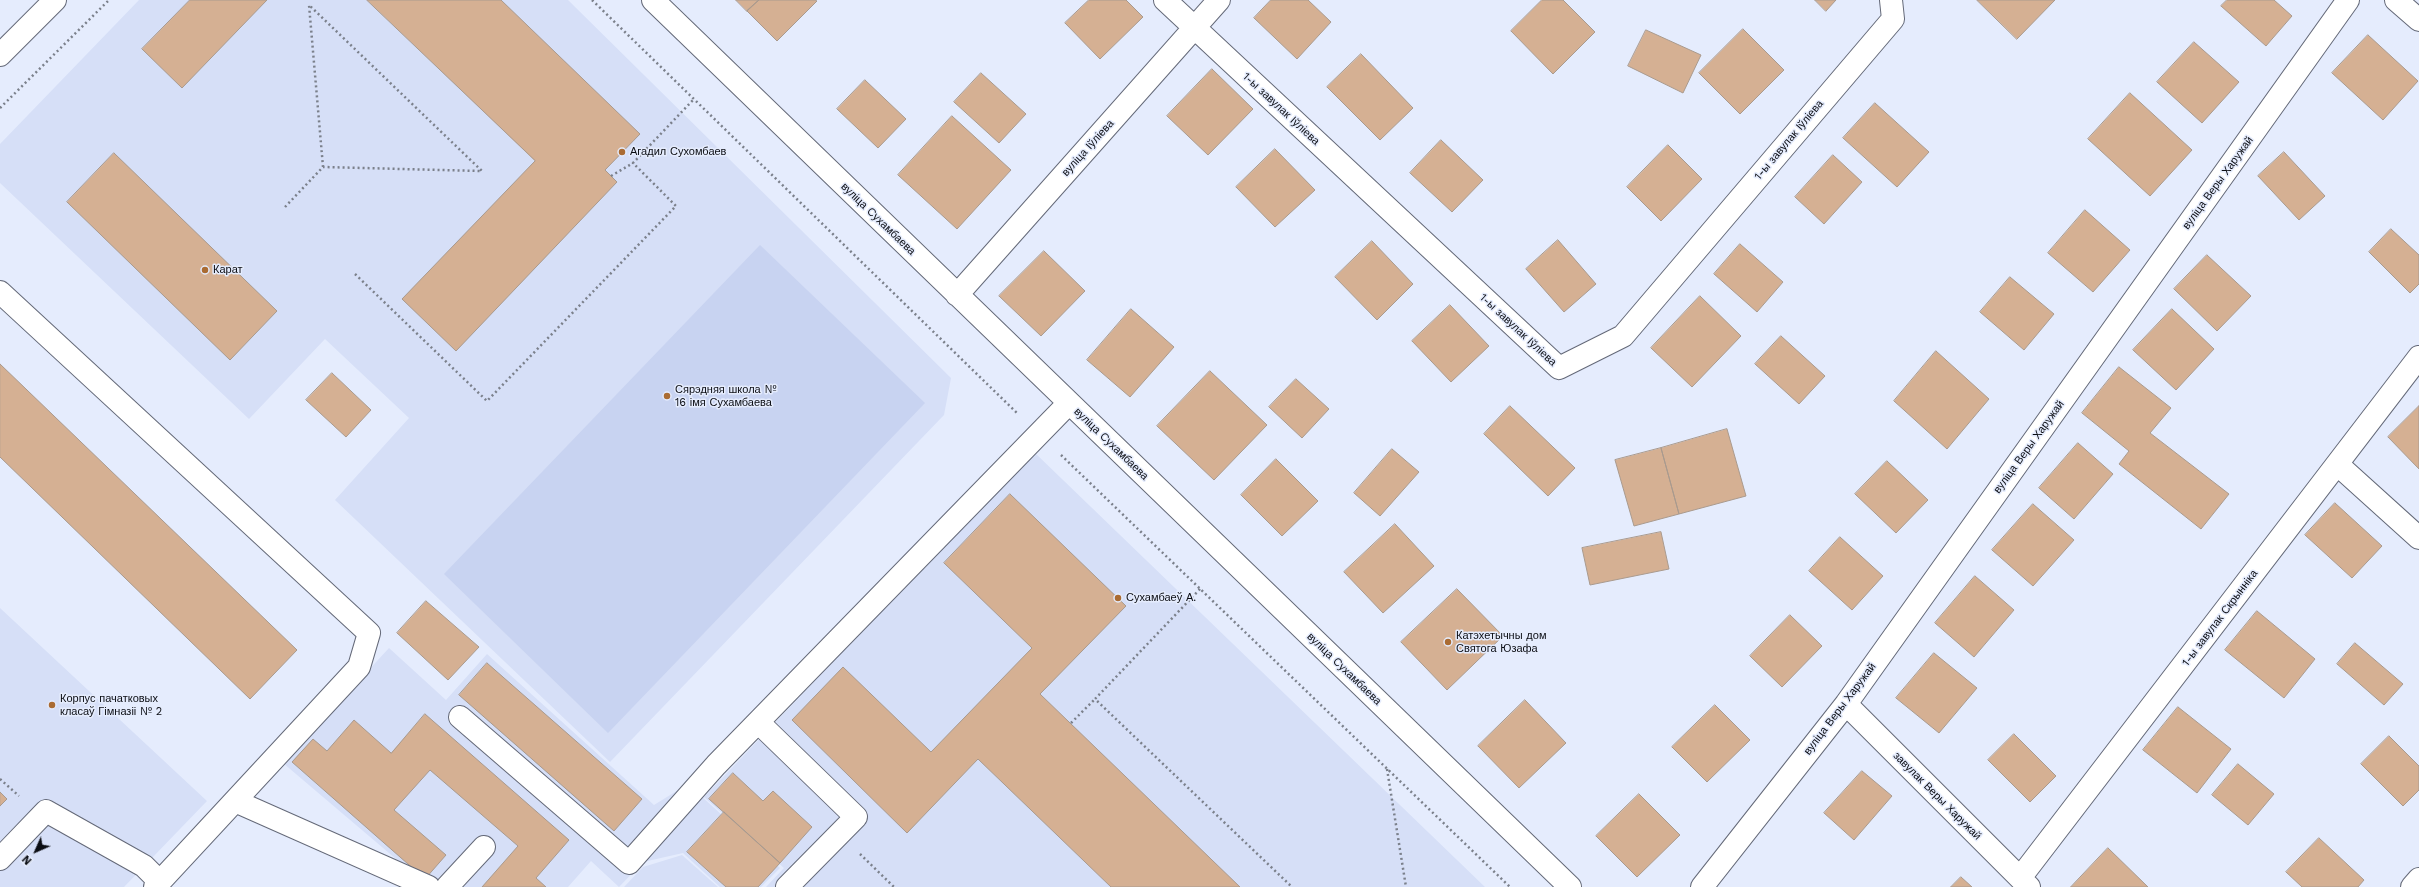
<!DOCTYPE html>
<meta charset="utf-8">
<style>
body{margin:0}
#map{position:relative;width:2419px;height:887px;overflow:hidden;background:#e5ecfd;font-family:"Work Sans",sans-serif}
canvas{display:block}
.north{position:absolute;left:16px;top:831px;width:40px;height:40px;-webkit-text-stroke:3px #e5ecfd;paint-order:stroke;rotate:225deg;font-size:11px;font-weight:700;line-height:16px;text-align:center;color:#0b0d13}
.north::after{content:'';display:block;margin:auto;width:14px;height:18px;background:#0b0d13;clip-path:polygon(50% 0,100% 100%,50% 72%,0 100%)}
</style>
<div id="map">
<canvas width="2419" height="887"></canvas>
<div class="north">N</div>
</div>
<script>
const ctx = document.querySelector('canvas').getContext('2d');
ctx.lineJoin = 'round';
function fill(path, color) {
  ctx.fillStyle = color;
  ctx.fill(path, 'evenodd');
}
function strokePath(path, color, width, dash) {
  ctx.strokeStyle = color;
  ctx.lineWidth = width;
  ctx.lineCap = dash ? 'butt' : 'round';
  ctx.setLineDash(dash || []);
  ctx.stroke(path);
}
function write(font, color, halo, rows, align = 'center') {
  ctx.font = font + ' "Work Sans",sans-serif';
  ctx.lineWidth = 3;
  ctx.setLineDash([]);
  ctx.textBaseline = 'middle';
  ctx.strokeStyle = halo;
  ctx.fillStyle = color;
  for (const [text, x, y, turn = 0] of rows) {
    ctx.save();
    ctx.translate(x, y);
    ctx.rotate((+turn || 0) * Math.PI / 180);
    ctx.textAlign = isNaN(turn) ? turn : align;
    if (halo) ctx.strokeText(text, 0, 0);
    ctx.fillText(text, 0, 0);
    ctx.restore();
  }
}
const built = new Path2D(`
 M139 0H568L951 378 944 415 610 762 335 500 409 418 325 339 249 419 0 183V144Z
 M1034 452 1485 887H766L784 868 704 797Z
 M0 608 207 801 124 887H0Z
 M389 648 446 700 487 654 654 805 688 784 780 868 761 887H720L683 853 643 862 619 887 591 861 568 887H429L283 763Z
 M682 855 718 887H624L643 867Z`);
const green = new Path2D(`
 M760 245 925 403 608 733 444 574Z`);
const building = new Path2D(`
 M190 0H267L182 88 142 49Z
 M367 0H501L640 134 605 170 617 182 456 351 402 299 535 161Z
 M736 0H759L747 11Z
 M759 0H815L817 1 777 41 747 11Z
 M1089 0H1126L1143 17 1100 59 1065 23Z
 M1271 0H1308L1331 22 1297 59 1254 18Z
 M1542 0H1563L1595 32 1553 74 1511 31Z
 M1815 0H1836L1826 11Z
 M1977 0H2055L2017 39Z
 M2227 0H2274L2292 16 2266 46 2221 6Z
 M1743 29 1784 70 1740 114 1699 73Z
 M1646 30 1701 55 1683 93 1628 66Z
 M2368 35 2418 81 2383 120 2332 73Z
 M2194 42 2239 82 2202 123 2157 82Z
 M1361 54 1413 108 1380 140 1327 87Z
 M1212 69 1253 109 1208 155 1167 116Z
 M981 73 1026 114 999 143 954 102Z
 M865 80 906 119 878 148 837 109Z
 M2130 93 2192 150 2150 196 2088 139Z
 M1875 103 1929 152 1897 187 1843 138Z
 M952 116 1011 170 957 229 898 175Z
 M1441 140 1483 180 1452 212 1410 173Z
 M1668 145 1702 179 1661 221 1627 187Z
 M1275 149 1315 190 1275 227 1236 187Z
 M2284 152 2325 196 2299 220 2258 176Z
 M114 153 277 311 230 360 67 202Z
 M1833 155 1862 182 1824 224 1795 197Z
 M2085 210 2130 250 2093 292 2048 253Z
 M2391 229 2419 255V284L2410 293 2369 252Z
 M1558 240 1596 284 1564 312 1526 269Z
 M1372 241 1413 284 1377 320 1335 277Z
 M1740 244 1783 282 1757 312 1714 274Z
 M1044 251 1085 291 1041 336 999 296Z
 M2207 255 2251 296 2217 331 2174 289Z
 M2010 277 2054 314 2024 350 1980 312Z
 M1700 296 1741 336 1692 387 1651 348Z
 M1450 305 1489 346 1451 382 1412 341Z
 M1131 309 1174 347 1130 397 1087 360Z
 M2172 309 2214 349 2176 390 2133 350Z
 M1781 336 1825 376 1799 404 1755 364Z
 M1936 351 1989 399 1947 449 1894 401Z
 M0 364 297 650 250 699 0 457Z
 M2119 367 2171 408 2150 433 2229 494 2201 529 2119 464 2129 451 2082 413Z
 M1210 371 1267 425 1214 480 1157 426Z
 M332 373 371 410 346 437 306 400Z
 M1296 379 1329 409 1302 438 1269 407Z
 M1510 406 1575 468 1548 496 1484 434Z
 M2419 406V469L2388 437Z
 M1727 429 1746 496 1679 514 1661 448Z
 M2078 443 2113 474 2074 519 2039 488Z
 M1661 448 1679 514 1634 526 1615 460Z
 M1392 449 1419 472 1380 516 1354 493Z
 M1276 459 1318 501 1282 536 1241 495Z
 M1887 461 1928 500 1896 533 1855 494Z
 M1010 494 1126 606 1040 694 1240 887H1111L978 759 907 833 792 720 843 667 931 752 1032 648 944 563Z
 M2335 503 2382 546 2352 578 2305 535Z
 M2033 504 2074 540 2033 586 1992 550Z
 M1395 524 1434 566 1383 613 1344 572Z
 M1661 532 1669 569 1590 585 1582 548Z
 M1840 537 1883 576 1852 610 1809 571Z
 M1975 576 2014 610 1974 657 1935 623Z
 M1457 589 1503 636 1447 690 1401 642Z
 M426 601 479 647 448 680 397 633Z
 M2257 611 2315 659 2284 698 2225 650Z
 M1790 615 1822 646 1782 687 1750 656Z
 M2355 643 2403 684 2384 705 2337 664Z
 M1934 653 1977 688 1939 733 1896 698Z
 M487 663 642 799 614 831 459 695Z
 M1525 700 1566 743 1519 788 1478 746Z
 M1715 705 1750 740 1707 782 1672 747Z
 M2178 707 2231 749 2197 793 2143 750Z
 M425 714 569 840 536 878 546 887H482L518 846 430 770 394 810 446 855 425 879 292 762 313 739 327 751 354 720 391 753Z
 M2014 734 2056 776 2030 802 1988 760Z
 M2389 736 2419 766V790L2403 806 2361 764Z
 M2238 764 2274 794 2248 825 2212 795Z
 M1862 771 1892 796 1854 840 1824 813Z
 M733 773 763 801 773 791 812 827 780 863 709 799Z
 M0 792 7 799 0 806Z
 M1639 794 1680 835 1637 877 1596 836Z
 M724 812 780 863 758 887H726L687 852Z
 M2319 838 2364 880 2358 887H2302L2286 872Z
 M2108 848 2148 887H2071Z
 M1961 877 1972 887H1951Z`);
const path = new Path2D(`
 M592 0 1018 414
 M0 108 109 0
 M611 176 633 163
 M285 207 323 167 309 5 482 171 323 167
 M355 274 487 401 676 206 633 163 694 99
 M1061 455 1510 887
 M1200 589 1095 699 1292 887
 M1071 723 1095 699
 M1387 769 1406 887
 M0 779 19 796
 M860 854 894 887`);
const minor = new Path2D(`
 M653 0 1570 887
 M1165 0 1559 368 1623 336 1893 19 1891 0
 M2396 0 2419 20
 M0 55 55 0
 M0 292 369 633 359 667 155 887
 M957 295 1219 0
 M2337 464 2419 538
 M1846 704 2029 887
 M460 717 629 863 716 765 1069 403
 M758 722 856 817 787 887
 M235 801 429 887
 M0 859 46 811 144 866 160 882
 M2020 878 2419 357
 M447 887 484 847
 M1702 887 1846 704 2348 0
 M2412 887 2419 879`);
const markers = [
 [622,152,4,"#aa6b32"],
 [205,270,4,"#aa6b32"],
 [667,396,4,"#aa6b32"],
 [1118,598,4,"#aa6b32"],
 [1448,642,4,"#aa6b32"],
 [52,705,4,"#aa6b32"]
];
const streetNames = [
 ["1-ы завулак Іўліева",1281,109,43],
 ["1-ы завулак Іўліева",1789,140,-50],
 ["вуліца Іўліева",1088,148,-48],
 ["вуліца Веры Харужай",2218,183,-54],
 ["вуліца Сухамбаева",878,219,44],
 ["1-ы завулак Іўліева",1518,330,43],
 ["вуліца Сухамбаева",1111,444,44],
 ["вуліца Веры Харужай",2029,447,-54],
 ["1-ы завулак Скрынніка",2220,618,-53],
 ["вуліца Сухамбаева",1344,669,44],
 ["вуліца Веры Харужай",1840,709,-53],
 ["завулак Веры Харужай",1937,796,45]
];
const poiNames = [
 ["Агадил Сухомбаев",630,152],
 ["Карат",213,270],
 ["Сярэдняя школа №",675,390],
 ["16 імя Сухамбаева",675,403],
 ["Сухамбаеў А.",1126,598],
 ["Катэхетычны дом",1456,636],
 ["Святога Юзафа",1456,649],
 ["Корпус пачатковых",60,699],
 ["класаў Гімназіі № 2",60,712]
];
fill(built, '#d6dff7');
fill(green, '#c8d3f1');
fill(building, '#d5b093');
strokePath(building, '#a99a8e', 1);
strokePath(minor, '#646978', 24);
strokePath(path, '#7b808b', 2.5, [2, 3]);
strokePath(minor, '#fff', 22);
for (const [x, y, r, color] of markers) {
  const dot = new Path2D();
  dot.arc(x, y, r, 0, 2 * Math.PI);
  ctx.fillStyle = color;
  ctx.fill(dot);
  strokePath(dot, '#e5ecfd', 1.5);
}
write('11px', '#0b0d13', '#e5ecfd', streetNames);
write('11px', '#0b0d13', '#e5ecfd', poiNames, 'left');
</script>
